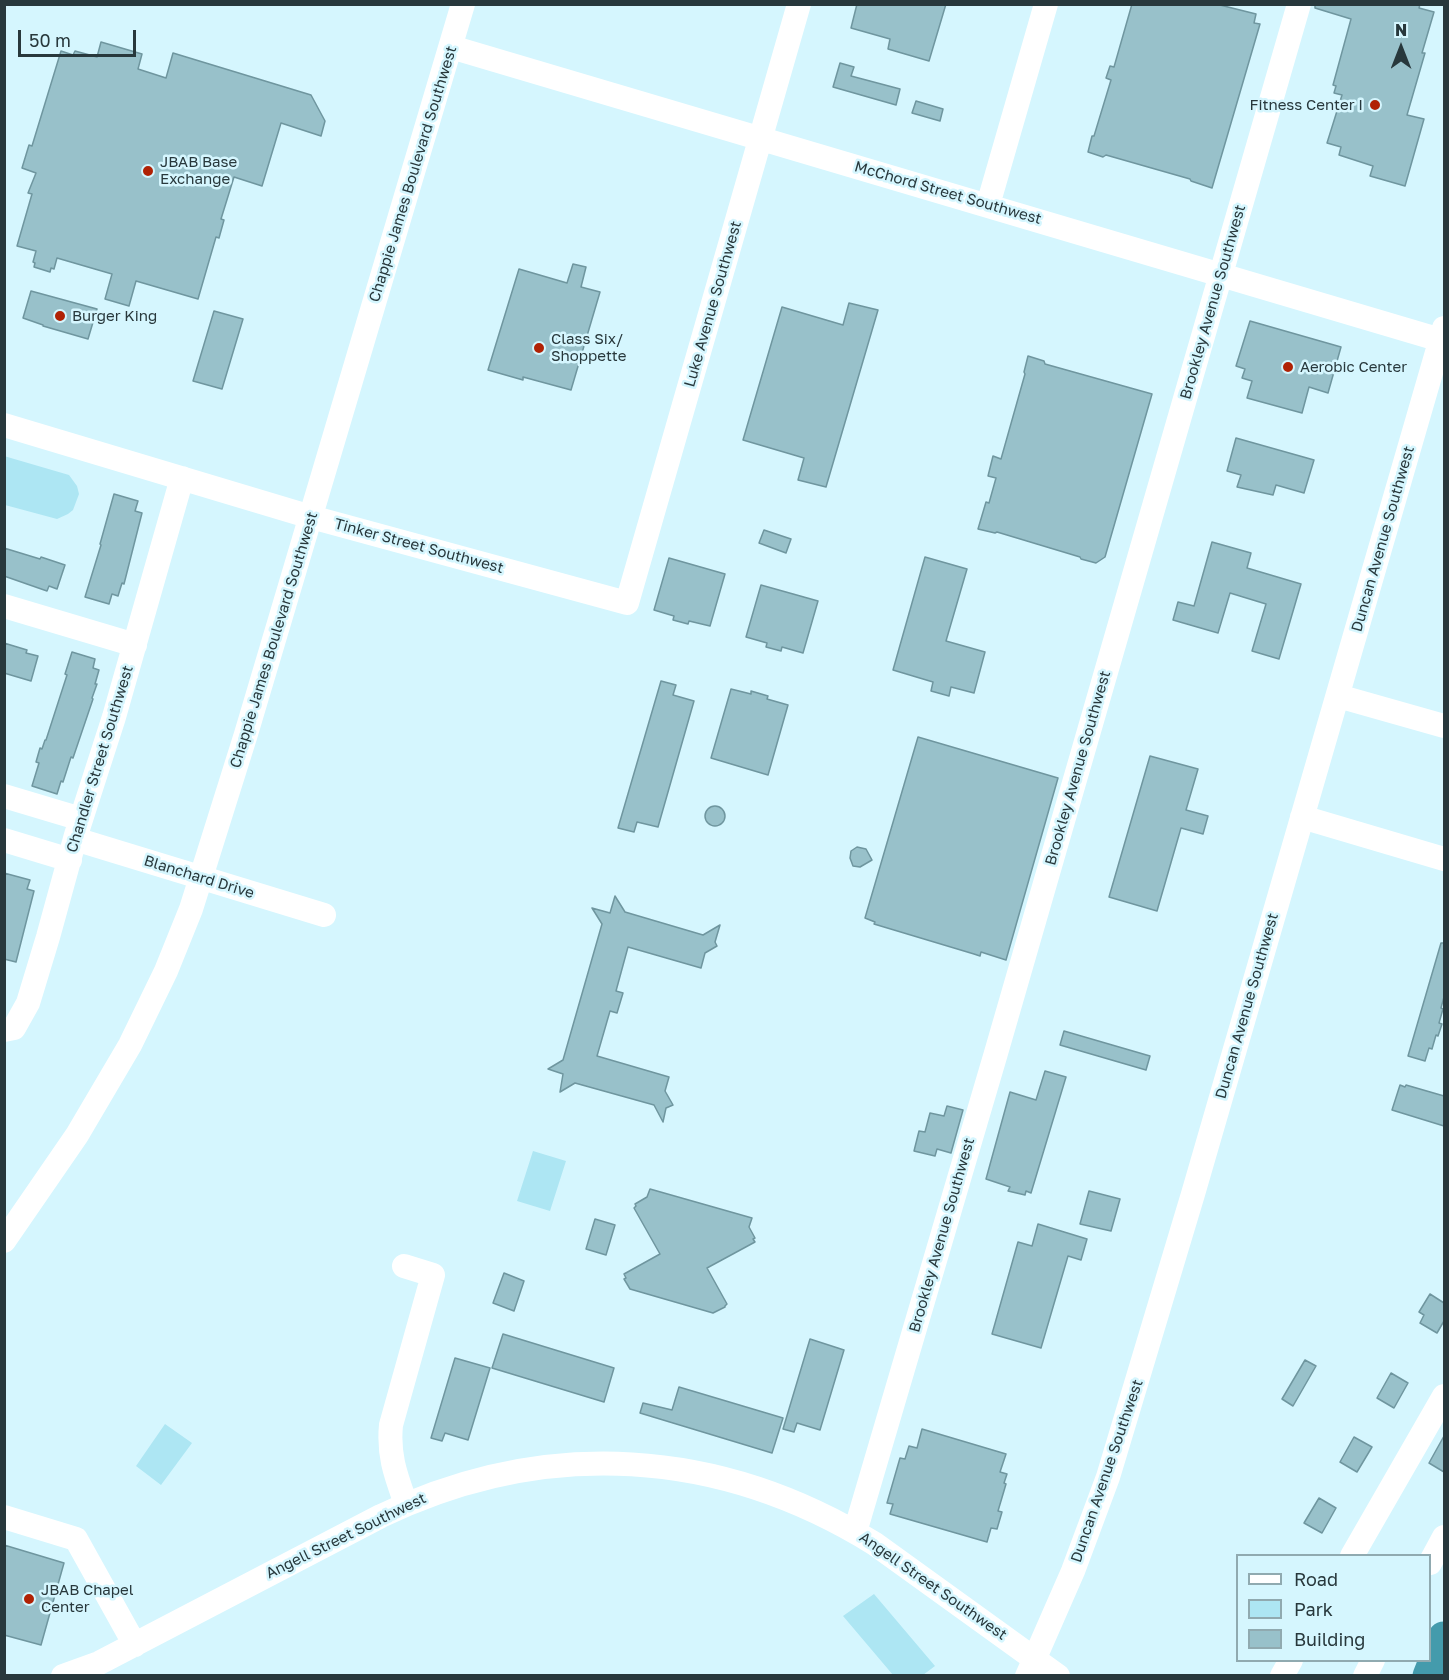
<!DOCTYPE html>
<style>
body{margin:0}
#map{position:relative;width:1449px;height:1680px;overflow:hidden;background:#d5f6fe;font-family:"Golos Text",sans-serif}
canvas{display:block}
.frame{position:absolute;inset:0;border:6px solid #28383c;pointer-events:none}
.legend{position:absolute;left:1236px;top:1554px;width:195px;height:108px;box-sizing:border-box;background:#d5f6fe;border:2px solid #90aab0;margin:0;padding:8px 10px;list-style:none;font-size:18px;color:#28383c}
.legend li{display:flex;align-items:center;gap:12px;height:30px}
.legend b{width:30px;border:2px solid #90aab0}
.north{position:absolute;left:1371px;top:18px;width:60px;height:60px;-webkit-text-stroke:4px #d5f6fe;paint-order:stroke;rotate:0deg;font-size:16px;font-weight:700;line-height:24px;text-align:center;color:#28383c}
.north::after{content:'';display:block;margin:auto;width:21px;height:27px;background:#28383c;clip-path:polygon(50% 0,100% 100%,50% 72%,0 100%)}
.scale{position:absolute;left:18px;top:30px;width:118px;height:27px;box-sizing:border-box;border:3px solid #28383c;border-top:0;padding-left:8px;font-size:18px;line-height:21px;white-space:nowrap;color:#28383c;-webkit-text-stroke:4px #d5f6fe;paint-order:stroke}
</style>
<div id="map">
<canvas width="1449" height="1680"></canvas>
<div class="frame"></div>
<ul class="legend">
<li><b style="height:8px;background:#fff"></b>Road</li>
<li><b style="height:16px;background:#ade6f3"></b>Park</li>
<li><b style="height:16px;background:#98c1ca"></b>Building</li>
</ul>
<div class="north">N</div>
<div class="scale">50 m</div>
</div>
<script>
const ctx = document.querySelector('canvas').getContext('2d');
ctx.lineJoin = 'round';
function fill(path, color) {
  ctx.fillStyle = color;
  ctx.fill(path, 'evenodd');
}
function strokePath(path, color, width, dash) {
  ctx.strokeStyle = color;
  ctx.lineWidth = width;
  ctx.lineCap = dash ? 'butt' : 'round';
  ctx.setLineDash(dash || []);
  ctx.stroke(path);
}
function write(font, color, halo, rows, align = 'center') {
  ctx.font = font + ' "Golos Text",sans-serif';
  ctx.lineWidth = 5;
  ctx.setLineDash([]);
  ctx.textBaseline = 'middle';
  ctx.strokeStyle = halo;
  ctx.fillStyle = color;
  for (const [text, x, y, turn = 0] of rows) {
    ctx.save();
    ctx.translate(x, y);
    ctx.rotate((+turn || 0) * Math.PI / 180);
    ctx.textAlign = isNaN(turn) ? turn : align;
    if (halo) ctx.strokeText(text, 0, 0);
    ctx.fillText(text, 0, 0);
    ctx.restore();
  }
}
const green = new Path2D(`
 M4 456 69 475 77 486 79 494 73 510 68 514 57 519 5 505Z
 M533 1151 566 1161 550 1211 517 1201Z
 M165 1424 192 1443 161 1485 136 1466Z
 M874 1594 935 1666 923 1675H893L843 1616Z`);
const building = new Path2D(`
 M857 4H946L929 61 888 49 890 39 851 28Z
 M1132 4H1216L1256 14 1254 23 1260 24 1212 188 1191 181 1190 179 1106 155 1103 157 1088 152 1092 136H1094L1111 80 1106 78 1110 66 1114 67Z
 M1315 4H1420L1419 8 1434 12 1422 53H1425L1407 115 1424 119 1405 186 1370 176 1373 166 1339 155 1341 147 1327 143 1342 95 1334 93 1336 86 1333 85 1351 19 1315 8Z
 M101 42 142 54 138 69 166 78 173 53 311 95 325 121 321 136 281 123 262 186 234 177 221 219 224 220 219 238 216 237 198 299 136 281 129 306 105 299 112 274 57 258 54 269 51 268 50 272 34 267 35 263 33 262 36 251 17 246 32 194 28 193 36 173 22 168 29 145 32 146 61 51 73 55 75 51 97 57Z
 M840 63 854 67 851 76 900 89 896 105 833 87Z
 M916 101 943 109 940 121 912 113Z
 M573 264 586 267 581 287 600 292 571 390 523 377V380L488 370 519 269 567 283Z
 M31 291 97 309 88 339 43 326V325L23 318Z
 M849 303 878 310 826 487 798 480 804 458 743 440 782 307 843 325Z
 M214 311 243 319 222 389 193 381Z
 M1250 321 1341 347 1328 393 1309 387 1302 413 1247 398 1252 381 1242 378 1245 369 1236 366Z
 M1028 356 1044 361 1045 364 1152 394 1105 557 1096 563 1081 559 1080 557 997 532 995 533 978 529 986 502 989 503 996 478 988 476 993 456 1001 459 1025 374 1024 372Z
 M1236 438 1314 460 1304 493 1276 485 1273 495 1237 487 1241 475 1227 471Z
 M114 494 138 501 135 511 142 513 124 584 122 583 118 596 112 594 109 604 85 597 101 545 100 544Z
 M764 530 791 539 786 553 759 543Z
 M1212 542 1251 553 1247 568 1301 584 1279 659 1252 651 1266 604 1230 593 1218 633 1173 620 1178 602 1194 606Z
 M4 548 40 559 41 557 65 565 57 589 49 586 47 591 4 576Z
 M925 557 967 569 946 641 985 652 974 693 951 687 949 696 931 691 933 682 893 670Z
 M669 558 725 574 710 626 689 621 688 624 673 620 674 616 654 610Z
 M761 585 818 601 803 653 782 647 781 651 766 647 767 643 746 637Z
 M4 643 27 650 26 653 38 656 31 681 4 673Z
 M72 652 95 659 93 668 99 670 95 684H97L92 698 93 699 73 758 71 757 63 782 61 781 57 794 32 786 39 763 36 762 40 748 42 749 45 740H46L67 675 65 674Z
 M661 681 676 685 673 695 694 701 658 827 637 822 634 832 618 828Z
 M731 689 751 694V691L768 696 767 699 788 705 768 775 711 758Z
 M918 737 1058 778 1006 960 981 952 980 956 974 954 874 924 875 922 865 918Z
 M1150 756 1198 769 1186 810 1208 816 1203 834 1181 828 1157 911 1109 897Z
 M705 816a10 10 0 1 1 20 0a10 10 0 1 1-20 0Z
 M857 847 866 849 872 860 860 867 853 866 850 858 851 851Z
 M4 873 30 880 27 889 34 891 16 962 4 959Z
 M615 896 625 912 703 935 720 925 715 942 717 946 705 953 701 968 628 947 616 991 623 993 617 1013 610 1011 597 1056 669 1077 665 1091 673 1105 666 1108 663 1122 654 1105 575 1083 560 1092 563 1074 548 1069 563 1060 602 924 592 908 610 913Z
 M1441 943H1444V997L1441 1008 1443 1009 1439 1023 1442 1024 1438 1036 1436 1035 1432 1049 1429 1048 1425 1061 1408 1056Z
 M1064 1031 1150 1056 1146 1070 1060 1045Z
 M1045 1071 1066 1077 1031 1193 1026 1191 1025 1195 1008 1191 1010 1187 986 1179 1010 1092 1036 1100Z
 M1400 1085 1405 1087 1406 1085 1444 1096V1126L1392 1110Z
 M947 1106 963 1110 951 1153 937 1149 935 1156 914 1151 919 1131 925 1132 930 1113 944 1116Z
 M650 1189 752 1218 749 1227 755 1238 753 1239 755 1242 707 1268 727 1304 725 1306V1307L713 1313 630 1289 624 1279 626 1278 624 1274 660 1254 634 1208 636 1206 635 1204 647 1197Z
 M1089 1191 1120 1199 1111 1231 1080 1224Z
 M595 1219 615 1225 606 1255 586 1249Z
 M1038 1224 1087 1239 1081 1260 1068 1256 1041 1348 992 1334 1018 1242 1032 1246Z
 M504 1273 524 1281 514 1311 493 1303Z
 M1430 1294 1444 1303V1321L1437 1333 1420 1323 1424 1315 1419 1312Z
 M503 1334 614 1368 604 1402 492 1368Z
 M810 1339 844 1350 820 1430 797 1423 794 1432 783 1429Z
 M455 1358 490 1368 468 1440 445 1433 442 1441 431 1438Z
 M1305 1360 1316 1366 1293 1406 1282 1399Z
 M1391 1373 1408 1383 1394 1408 1377 1398Z
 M679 1387 783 1418 772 1453 640 1413 643 1403 672 1410Z
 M922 1429 1006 1454 1000 1472 1007 1474 1004 1483 1006 1484 998 1511 1002 1512 997 1529 991 1528 987 1542 890 1514 893 1504 887 1503 900 1458 905 1459 909 1446 917 1448Z
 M1444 1436V1472L1429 1463Z
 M1354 1437 1372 1447 1357 1472 1340 1462Z
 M1319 1498 1336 1508 1322 1533 1304 1523Z
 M4 1545 64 1563 41 1645 4 1635Z`);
const minor = new Path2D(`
 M451 47 1444 341
 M988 205 1046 4
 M4 425 311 517 627 603 799 4
 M4 606 135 645
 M1338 696 1444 726
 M4 796 81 819
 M1302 817 1444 859
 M75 839 324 915
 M4 840 70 860
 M4 1030 14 1028 28 1003 48 937 76 835 114 717 182 478
 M4 1241 77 1135 130 1045 166 971 191 909 246 734 463 4
 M404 1266 433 1275 391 1425C388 1456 396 1476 406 1504
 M4 1517 76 1539 135 1645
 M855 1532 996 1053 1299 4
 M1352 1556 1444 1396
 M1430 1563 1444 1537
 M63 1676 99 1663 381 1516C546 1437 720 1448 875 1544L1058 1676
 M1027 1676 1073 1571 1108 1477 1193 1194 1444 328
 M1282 1676 1291 1660
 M1365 1676 1373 1660`);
const highway = new Path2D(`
 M1429 1676 1444 1638`);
const markers = [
 [1375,105,6,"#b02205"],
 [148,171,6,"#b02205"],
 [60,316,6,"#b02205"],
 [539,348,6,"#b02205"],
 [1288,367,6,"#b02205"],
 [29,1599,6,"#b02205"]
];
const poiNames = [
 ["Fitness Center I",1363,105,"right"],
 ["JBAB Base",160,162],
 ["Exchange",160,179],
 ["Burger King",72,316],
 ["Class Six/",551,339],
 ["Shoppette",551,356],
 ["Aerobic Center",1300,367],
 ["JBAB Chapel",41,1590],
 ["Center",41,1607]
];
const streetNames = [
 ["Chappie James Boulevard Southwest",413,174,-73],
 ["McChord Street Southwest",948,193,16],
 ["Brookley Avenue Southwest",1213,302,-74],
 ["Luke Avenue Southwest",713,304,-74],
 ["Duncan Avenue Southwest",1383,539,-74],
 ["Tinker Street Southwest",419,546,15],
 ["Chappie James Boulevard Southwest",274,640,-73],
 ["Chandler Street Southwest",100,759,-73],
 ["Brookley Avenue Southwest",1078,768,-74],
 ["Blanchard Drive",199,877,17],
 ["Duncan Avenue Southwest",1247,1006,-74],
 ["Brookley Avenue Southwest",942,1235,-74],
 ["Duncan Avenue Southwest",1107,1471,-71],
 ["Angell Street Southwest",346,1536,-26],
 ["Angell Street Southwest",933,1586,35]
];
fill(green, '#ade6f3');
fill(building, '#98c1ca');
strokePath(building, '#6f969f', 1.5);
strokePath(minor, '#fff', 24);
strokePath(highway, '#449bac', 33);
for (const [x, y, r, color] of markers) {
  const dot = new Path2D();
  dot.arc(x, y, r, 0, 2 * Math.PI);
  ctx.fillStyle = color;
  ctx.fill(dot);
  strokePath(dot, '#d5f6fe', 2);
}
write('15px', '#28383c', '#d5f6fe', poiNames, 'left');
write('15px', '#28383c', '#d5f6fe', streetNames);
</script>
